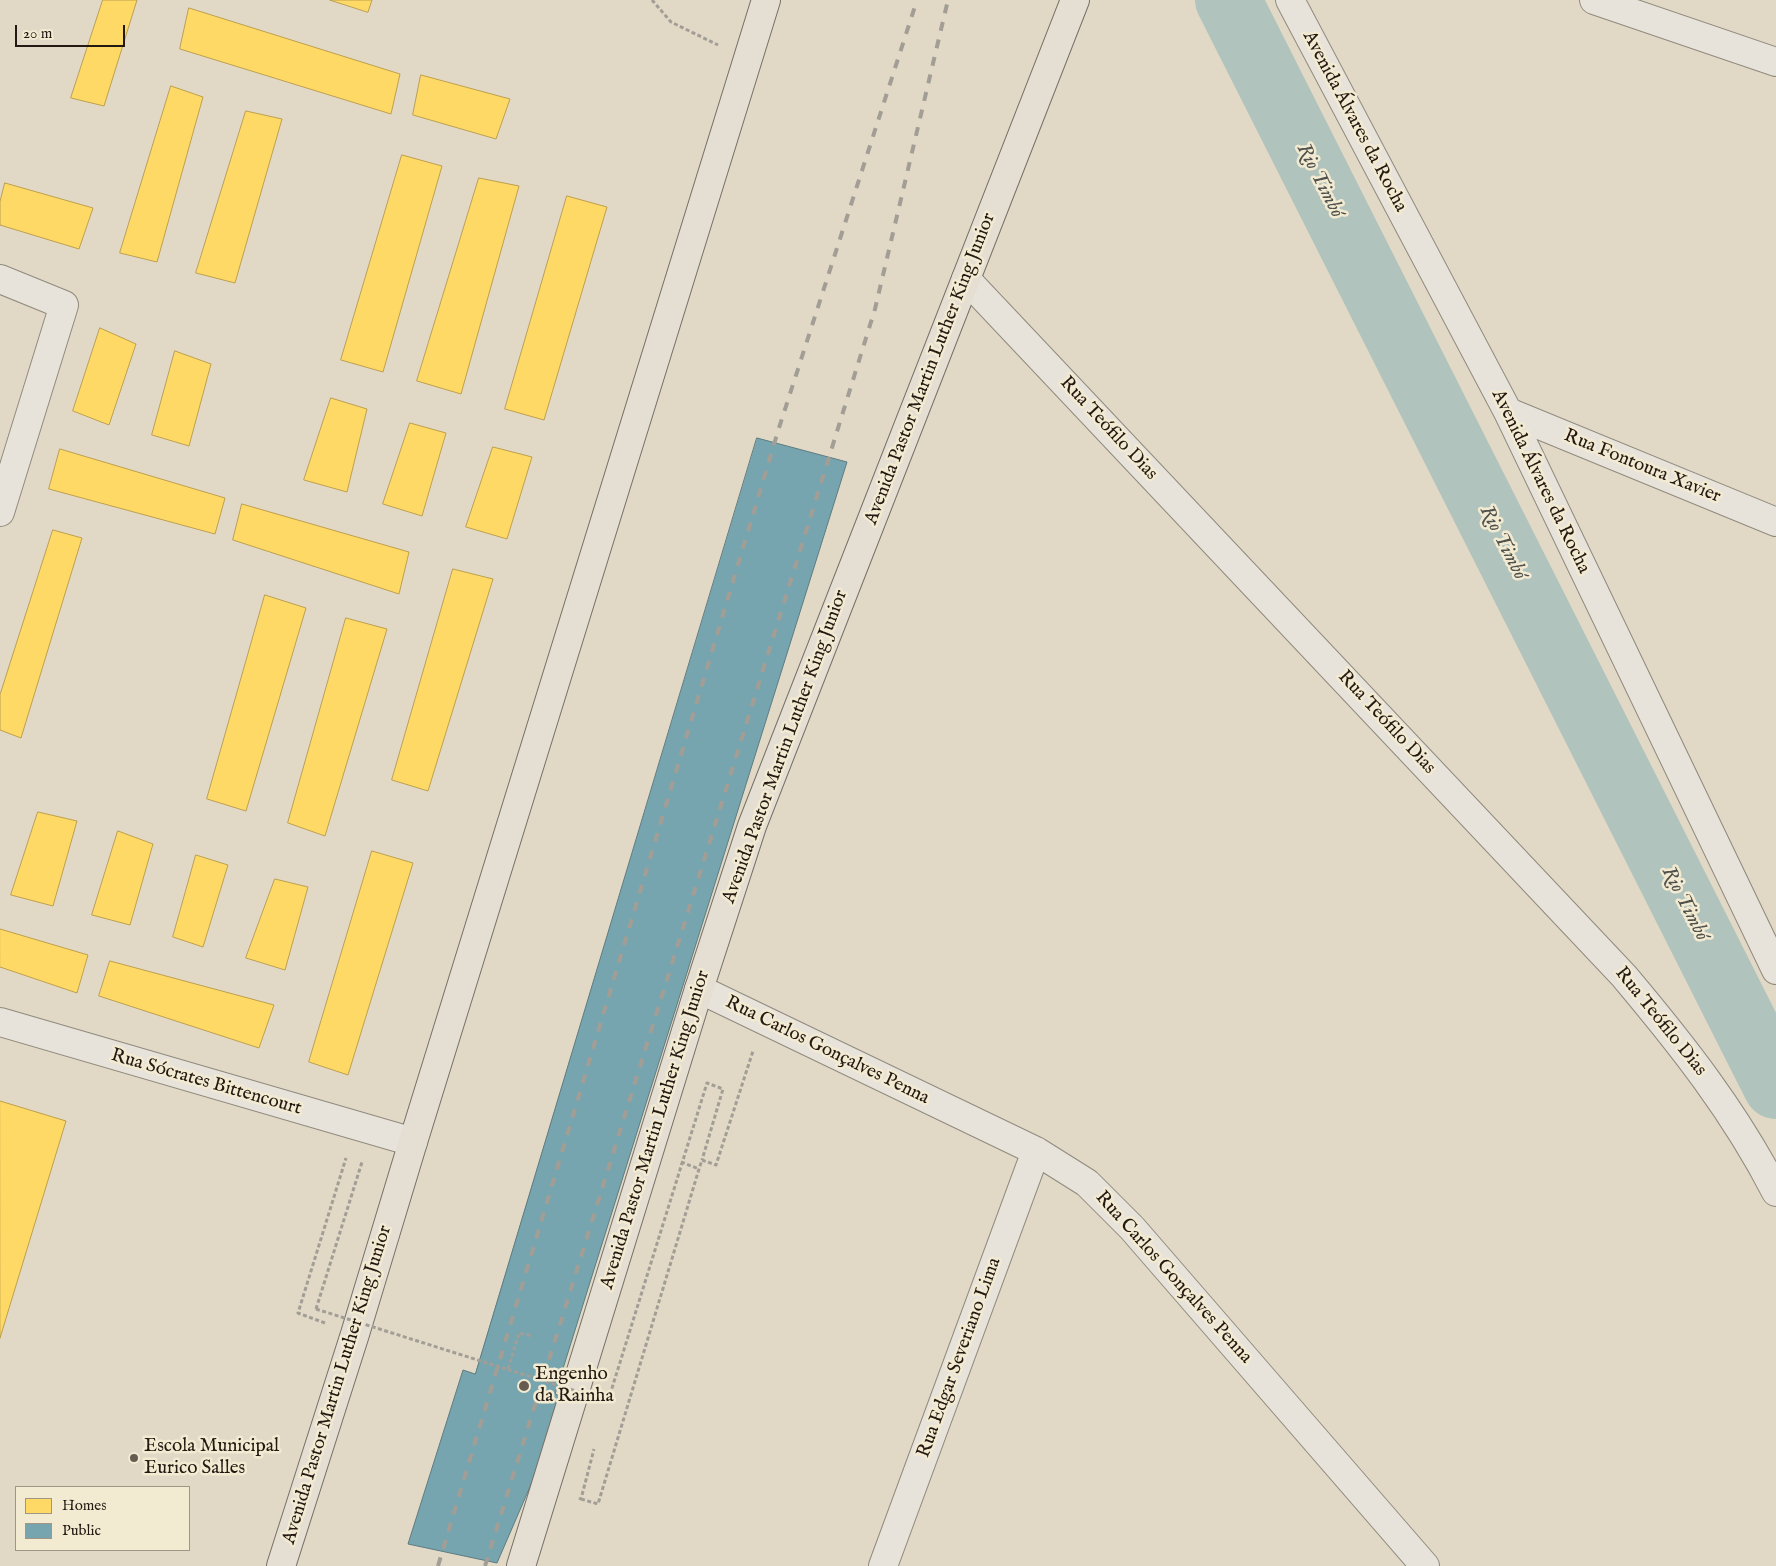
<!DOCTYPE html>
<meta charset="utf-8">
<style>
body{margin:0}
#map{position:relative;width:1776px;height:1566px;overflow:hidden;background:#e1d9c6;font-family:"IM FELL English",serif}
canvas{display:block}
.legend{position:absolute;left:15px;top:1486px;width:175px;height:65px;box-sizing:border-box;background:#f3ead2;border:1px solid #a09685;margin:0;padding:6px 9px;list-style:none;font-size:15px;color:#241912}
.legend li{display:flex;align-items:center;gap:10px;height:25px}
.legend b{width:25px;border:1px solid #a09685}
.scale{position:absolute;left:15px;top:25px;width:110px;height:22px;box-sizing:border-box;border:2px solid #241912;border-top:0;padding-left:6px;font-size:15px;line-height:18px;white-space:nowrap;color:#241912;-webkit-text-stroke:4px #f3ead2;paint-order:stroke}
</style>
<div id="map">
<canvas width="1776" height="1566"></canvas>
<ul class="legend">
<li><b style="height:14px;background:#ffd966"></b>Homes</li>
<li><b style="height:14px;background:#76a5af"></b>Public</li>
</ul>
<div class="scale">20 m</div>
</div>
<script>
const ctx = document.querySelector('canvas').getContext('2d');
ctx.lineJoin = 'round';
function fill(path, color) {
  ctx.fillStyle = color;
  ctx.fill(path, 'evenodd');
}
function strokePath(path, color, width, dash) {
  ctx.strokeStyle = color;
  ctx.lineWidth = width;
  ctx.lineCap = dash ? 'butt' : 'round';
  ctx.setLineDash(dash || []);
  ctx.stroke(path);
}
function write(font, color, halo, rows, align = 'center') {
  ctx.font = font + ' "IM FELL English",serif';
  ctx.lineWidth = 5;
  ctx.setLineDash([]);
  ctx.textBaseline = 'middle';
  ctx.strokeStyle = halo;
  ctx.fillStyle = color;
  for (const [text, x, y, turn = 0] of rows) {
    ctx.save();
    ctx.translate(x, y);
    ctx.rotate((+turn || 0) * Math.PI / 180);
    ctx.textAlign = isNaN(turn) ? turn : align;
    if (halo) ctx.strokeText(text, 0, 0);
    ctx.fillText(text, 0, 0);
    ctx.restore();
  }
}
const homes = new Path2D(`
 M103 0H137L104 106 71 98Z
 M330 0H372L368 12Z
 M189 8 400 74 391 114 180 49Z
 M421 75 510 99 496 139 413 115Z
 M171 86 203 97 157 262 120 253Z
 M246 111 282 119 235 283 196 273Z
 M402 155 442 166 383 372 341 360Z
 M479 178 519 186 461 394 417 381Z
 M5 183 93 208 79 249 0 225V202Z
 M567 196 607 207 544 420 505 409Z
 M100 328 136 344 109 425 73 411Z
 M175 351 211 364 189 446 152 435Z
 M331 398 367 409 347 492 304 480Z
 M410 423 446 433 422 516 383 504Z
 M493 447 532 457 507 539 466 527Z
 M60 449 225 498 215 534 49 489Z
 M242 504 409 552 399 594 233 540Z
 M53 530 82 538 21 738 0 730V695Z
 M453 569 493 579 428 791 392 780Z
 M265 595 306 608 246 811 207 799Z
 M346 618 387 629 325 836 288 823Z
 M38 812 77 821 53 906 11 895Z
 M118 831 153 844 130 925 92 915Z
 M372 851 413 863 348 1075 309 1062Z
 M196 855 228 865 203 947 173 937Z
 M275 879 308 887 285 970 246 958Z
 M0 929 88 955 77 993 0 967Z
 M110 961 274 1005 259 1048 99 996Z
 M0 1101 66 1121 0 1338Z`);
const public = new Path2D(`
 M757 438 847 462 555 1394 568 1399 497 1563 408 1544 463 1370 475 1374Z`);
const river = new Path2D(`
 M1228 0 1776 1086`);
const path = new Path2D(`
 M652 0 671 22 718 45
 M681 1162 699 1169
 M316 1309 362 1162
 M325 1323 298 1313 346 1158
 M508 1369 519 1333 533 1336
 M579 1498 581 1499 594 1449
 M581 1499 598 1504 699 1169 702 1160 716 1165 753 1051`);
const minor = new Path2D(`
 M1290 0 1508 412 1776 970
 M1594 0 1776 62
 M0 279 64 305 0 512
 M966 279 1624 976C1682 1045 1735 1112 1776 1192
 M1508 412 1776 522
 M699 989 1036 1151 1087 1183 1132 1228 1425 1566
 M0 1022 413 1142
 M883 1566 1036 1151`);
const major = new Path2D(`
 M281 1566 355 1334 413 1142 766 0
 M521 1566 699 989 752 826 1075 0`);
const rail = new Path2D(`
 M438 1566 778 431 917 0
 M485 1566 875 309 948 0`);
const pathBridge = new Path2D(`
 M316 1309 595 1397
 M608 1401 707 1083 723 1089 702 1160`);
const markers = [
 [524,1386,6,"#665c51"],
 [134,1458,5,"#665c51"]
];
const streetNames = [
 ["Avenida Álvares da Rocha",1354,122,62],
 ["Avenida Pastor Martin Luther King Junior",931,369,-69],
 ["Rua Teófilo Dias",1108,429,47],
 ["Rua Fontoura Xavier",1642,467,22],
 ["Avenida Álvares da Rocha",1540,482,64],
 ["Rua Teófilo Dias",1386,723,47],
 ["Avenida Pastor Martin Luther King Junior",786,747,-70],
 ["Rua Teófilo Dias",1660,1022,51],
 ["Rua Carlos Gonçalves Penna",827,1051,26],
 ["Rua Sócrates Bittencourt",206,1083,16],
 ["Avenida Pastor Martin Luther King Junior",656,1130,-73],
 ["Rua Carlos Gonçalves Penna",1173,1278,48],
 ["Rua Edgar Severiano Lima",960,1358,-70],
 ["Avenida Pastor Martin Luther King Junior",338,1385,-73]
];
const poiNames = [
 ["Engenho",535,1375],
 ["da Rainha",535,1397],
 ["Escola Municipal",144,1447],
 ["Eurico Salles",144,1469]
];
const waterNames = [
 ["Rio Timbó",1319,181,63],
 ["Rio Timbó",1502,543,63],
 ["Rio Timbó",1684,904,63]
];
fill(homes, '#ffd966');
strokePath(homes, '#bd9f4d', 1);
fill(public, '#76a5af');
strokePath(public, '#5d7b80', 1);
strokePath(river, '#b1c3bd', 66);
strokePath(minor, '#908a7e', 30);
strokePath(major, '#767066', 30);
strokePath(path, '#a29e96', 3, [4, 2.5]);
strokePath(minor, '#e7e3da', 28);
strokePath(major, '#e4ded3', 28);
strokePath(rail, '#a29e96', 4, [9, 9]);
strokePath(pathBridge, '#a29e96', 3, [4, 2.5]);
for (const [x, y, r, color] of markers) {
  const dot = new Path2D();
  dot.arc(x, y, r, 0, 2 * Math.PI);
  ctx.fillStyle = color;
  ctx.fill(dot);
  strokePath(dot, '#f3ead2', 2);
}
write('19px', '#241912', '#f3ead2', streetNames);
write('19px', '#241912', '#f3ead2', poiNames, 'left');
write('italic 20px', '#4e514c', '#f3ead2', waterNames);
</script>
